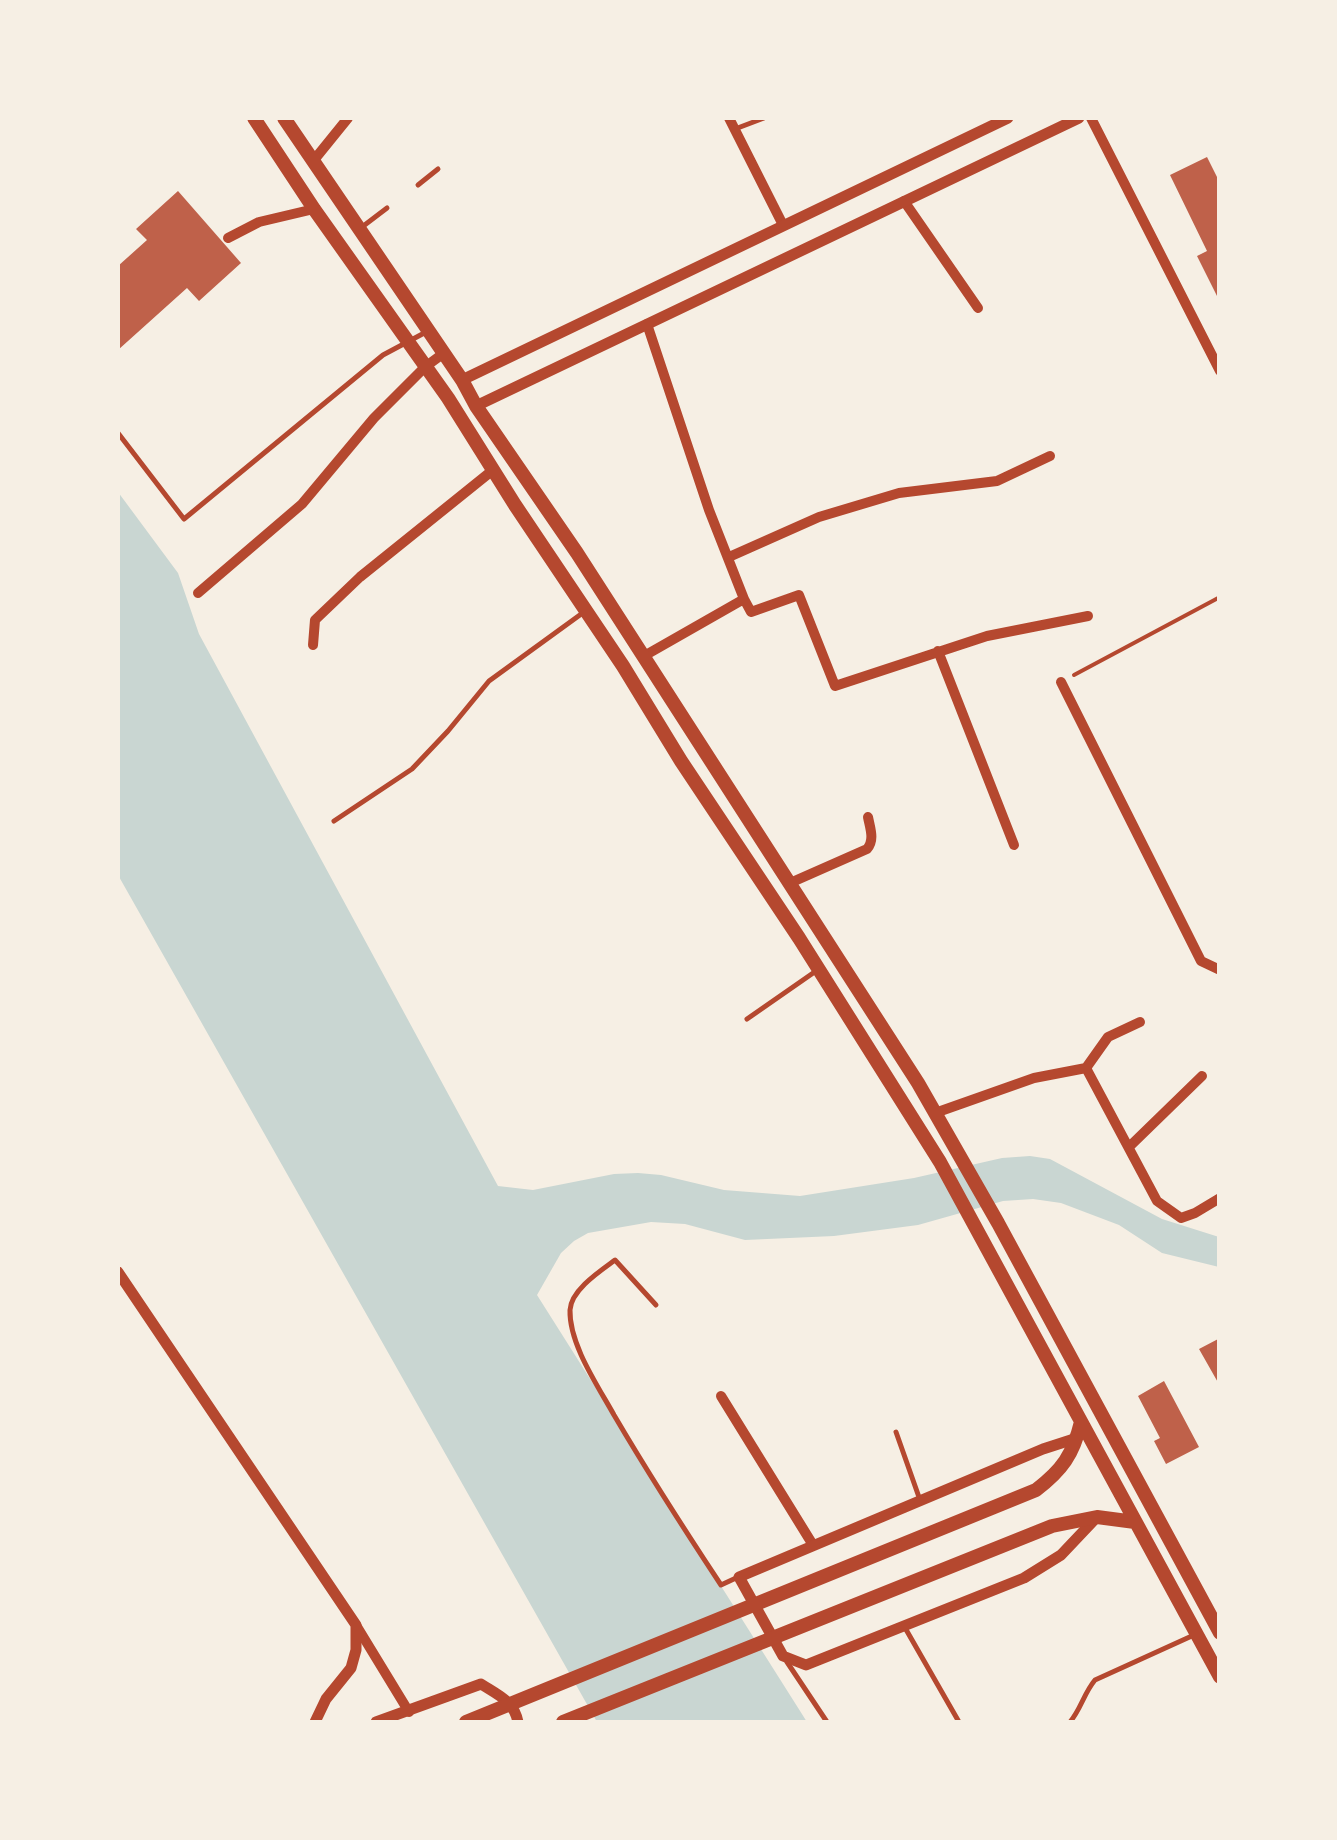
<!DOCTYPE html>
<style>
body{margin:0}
#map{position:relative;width:1337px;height:1840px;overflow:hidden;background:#f6efe4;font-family:"IBM Plex Serif",serif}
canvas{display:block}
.frame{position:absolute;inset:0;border:120px solid #f6efe4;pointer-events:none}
</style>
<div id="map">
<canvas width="1337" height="1840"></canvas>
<div class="frame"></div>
</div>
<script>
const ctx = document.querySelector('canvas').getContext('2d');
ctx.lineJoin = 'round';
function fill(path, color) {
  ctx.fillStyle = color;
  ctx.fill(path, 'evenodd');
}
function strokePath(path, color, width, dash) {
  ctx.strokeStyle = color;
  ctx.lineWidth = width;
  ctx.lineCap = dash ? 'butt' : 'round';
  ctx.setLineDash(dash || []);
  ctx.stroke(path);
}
const water = new Path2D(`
 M118 492 178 573 199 634 498 1186 533 1190 614 1174 638 1173 661 1175 724 1190 800 1196 914 1178 1002 1158 1030 1156 1050 1159 1162 1219 1219 1237V1267L1162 1253 1119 1225 1061 1203 1033 1199 1003 1201 918 1225 834 1236 745 1240 685 1224 651 1222 588 1233 574 1241 561 1253 537 1295 807 1722H597L118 875Z`);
const building = new Path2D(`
 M1207 157 1220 183V302L1197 256 1207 251 1170 175Z
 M178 191 241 263 199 301 187 288 118 350V266L147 240 136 229Z
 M1220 1338V1386L1199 1349Z
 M1164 1381 1199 1447 1166 1464 1154 1441 1160 1438 1138 1396Z`);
const path = new Path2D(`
 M1074 675 1220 597`);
const service = new Path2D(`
 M735 129 764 118
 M418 185 438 169
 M362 227 387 208
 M118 433 184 519 383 355 428 331
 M334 821 412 769 448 731 489 681 584 612
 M747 1019 816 971
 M656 1305 615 1260C600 1271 571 1290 570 1310 569 1344 598 1386 614 1415 648 1473 684 1529 721 1585L736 1578
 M896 1432 920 1500
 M904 1626 959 1722
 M787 1662 827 1722
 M1070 1722C1081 1709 1084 1693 1095 1680L1194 1635`);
const minor = new Path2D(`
 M729 118 783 225
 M1091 118 1220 371
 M314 160 348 118
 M904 201 978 308
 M228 238 259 222 314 209
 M729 557 819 517 899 493 997 481 1050 456
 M198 593 302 504 374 418 425 367 444 353
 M744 599 751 612 799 595 835 686 987 636 1088 616
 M313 645 315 620 360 577 493 470
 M938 651 1014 845
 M644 656 744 599 709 510 647 324
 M1061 682 1201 961 1220 970
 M790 883 867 849C875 840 870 828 868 817
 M1086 1068 1157 1201 1181 1218 1195 1213 1220 1198
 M935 1113 1034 1078 1086 1068 1108 1037 1140 1022
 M1129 1147 1202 1076
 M721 1396 813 1545
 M356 1625 409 1712`);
const tertiary = new Path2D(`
 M462 380 1008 118
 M476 406 1079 118
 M118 1272 356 1625V1650L351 1668 326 1699 315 1722
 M1077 1438 1043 1449 739 1577 783 1656 806 1665 1024 1578 1061 1555 1096 1518
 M376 1722 481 1684C498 1695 514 1701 518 1722`);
const secondary = new Path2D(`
 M254 118 314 209 448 398 515 505 623 666 681 761 799 938 940 1162 1220 1677
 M284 118 462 380 476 406 577 553 918 1083 998 1223 1220 1633
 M466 1722 1036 1490C1062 1470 1073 1455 1081 1422
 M563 1722 1052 1526 1097 1517 1135 1522`);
fill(water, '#c9d6d2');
fill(building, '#bf614a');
strokePath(path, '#b5482f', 4);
strokePath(service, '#b5482f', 5);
strokePath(minor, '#b5482f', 10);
strokePath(tertiary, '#b5482f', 11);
strokePath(secondary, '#b5482f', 14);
</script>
